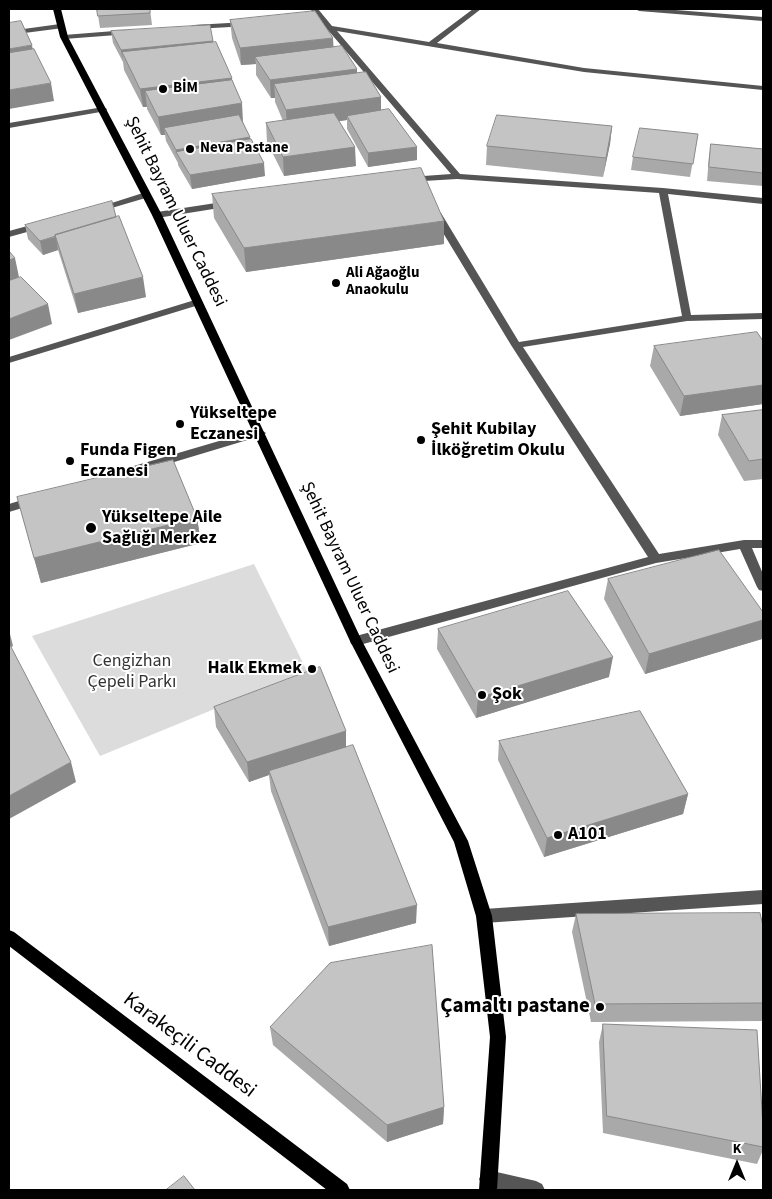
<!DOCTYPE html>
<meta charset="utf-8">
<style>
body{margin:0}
#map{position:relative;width:772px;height:1199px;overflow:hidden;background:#fff;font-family:"Source Sans 3",sans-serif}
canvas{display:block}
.frame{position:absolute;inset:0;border:10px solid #000;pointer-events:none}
.north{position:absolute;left:712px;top:1139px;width:50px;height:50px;-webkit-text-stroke:4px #fff;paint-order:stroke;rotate:0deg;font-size:14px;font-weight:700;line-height:20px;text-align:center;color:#000}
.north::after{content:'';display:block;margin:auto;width:18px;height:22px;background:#000;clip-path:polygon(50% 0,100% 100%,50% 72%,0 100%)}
</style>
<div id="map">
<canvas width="772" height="1199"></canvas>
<div class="frame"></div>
<div class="north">K</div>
</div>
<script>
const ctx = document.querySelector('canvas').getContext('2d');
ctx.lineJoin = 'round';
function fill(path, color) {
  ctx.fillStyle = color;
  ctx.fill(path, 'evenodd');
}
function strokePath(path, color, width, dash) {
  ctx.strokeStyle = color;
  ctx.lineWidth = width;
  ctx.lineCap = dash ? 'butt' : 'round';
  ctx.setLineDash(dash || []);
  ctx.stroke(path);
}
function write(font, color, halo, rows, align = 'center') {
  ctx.font = font + ' "Source Sans 3",sans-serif';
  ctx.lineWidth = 4;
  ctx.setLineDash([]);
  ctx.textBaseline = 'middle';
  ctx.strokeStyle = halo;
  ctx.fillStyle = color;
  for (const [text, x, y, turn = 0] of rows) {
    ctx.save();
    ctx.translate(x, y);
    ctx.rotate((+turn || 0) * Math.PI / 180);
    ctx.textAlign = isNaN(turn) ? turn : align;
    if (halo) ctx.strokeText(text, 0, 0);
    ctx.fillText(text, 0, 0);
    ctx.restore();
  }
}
const green = new Path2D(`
 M254 564 307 671 100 756 32 636Z`);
const minor = new Path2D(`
 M310 9H318L332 26 429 42 473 9H481L437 43 584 68 763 86V90L584 72 337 31 460 174 663 188 763 198V204L668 194 691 315 763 313V319L687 321 523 347 659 554 744 540H763V548H752L763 574V591L759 590 757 587 740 549 656 563 356 646 351 644 350 641 351 638 356 636 648 557 511 345 431 213 433 211 436 210 441 213 519 342 682 316 659 193 457 179 407 182V178L410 177 451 174Z
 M635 9H663L763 17V21L639 11Z
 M246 22 250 24 249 26 194 29 190 27 194 25Z
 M60 24 64 26 63 28 9 35V31Z
 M127 30 131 32 130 34 64 39 60 37 64 35Z
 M103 107 107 109 106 111 9 128V123Z
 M146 192 149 193V197L98 212 93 209Z
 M229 201 234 204 232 206 157 218 152 215 157 212Z
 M42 222 45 223V227L9 237V231Z
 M198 299 202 300V304L9 363V357Z
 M260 429 266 433 264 435 131 475 125 471 127 468Z
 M35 496 41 500 39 503 9 512V504Z
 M763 890V904L484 923 479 921 476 916 479 911 484 909Z
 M488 1170 536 1181 542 1184 545 1190C525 1191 501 1193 482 1185L479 1179 482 1173Z`);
const major = new Path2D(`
 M53 9H61L68 37 162 215 362 641 468 841 492 916 506 1037 497 1190H479L490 1037 476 916 454 842 350 641 152 215 60 37Z
 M9 930 14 932 347 1184 350 1190H327L9 946Z`);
const wall = new Path2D(`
 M97 9H150L152 25 100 28Z
 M230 20 333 47 357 73 381 97V110L417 147V160L368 167 347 129V120L339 121 356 166 284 176 267 142 266 123 283 121 275 102V98H271L256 75V64L241 65 232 38Z
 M111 31 213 42 232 80 243 122 265 176 192 189 178 165V163L166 141 165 135H161L147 109V107H143L124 70 123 62 113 43Z
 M612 126 610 144 603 177 486 165 487 146Z
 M698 134 690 177 631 170 633 157Z
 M711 144 763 149V186L707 181 709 157Z
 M212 194 444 244 246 272 214 218Z
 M116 217 146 297 78 313 58 250 43 255 28 239 25 225Z
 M763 341V404L680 416 650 366 654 346Z
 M763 410V479L744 481 718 435 722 415Z
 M17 497 197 518 201 543 41 583Z
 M608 579 763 612V635L762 639 645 674 604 599Z
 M438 629 609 677 476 718 437 649Z
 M214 707 346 731V747L416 923 329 946 271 791 269 775 249 782 216 727Z
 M499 741 688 794 683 814 544 857 498 760Z
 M576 914 763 926V1021L591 1022 572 932Z
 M603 1024 763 1127V1150L757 1164 603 1133 599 1042Z
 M270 1027 444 1107 443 1124 387 1142 273 1045Z`);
const shadedWall = new Path2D(`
 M333 38 334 56 255 57 256 64 241 65 240 48Z
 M213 41 214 53 122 52 123 62 121 50Z
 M32 45 35 63 9 67V49Z
 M357 69V87L274 84 275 98H271L270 80Z
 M232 78 233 96 145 91 147 107H143L140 89Z
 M51 83 54 101 9 109V90Z
 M381 97V115L347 116V120L287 129 286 110Z
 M242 103 243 122 167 134 164 128 165 135H161L158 117Z
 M612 126 610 144 603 177 606 158Z
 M250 137 251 150 176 152V150Z
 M355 147 356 166 284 176 283 157Z
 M417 147V160L368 167V153Z
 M264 163 265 176 192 189 190 175Z
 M444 221V244L246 272 244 248Z
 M56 237 58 250 43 255 40 241Z
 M15 258 19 277 9 281V260Z
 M143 277 146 297 78 313 74 294Z
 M48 304 52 324 9 340V319Z
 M763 385V404L680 416 684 396Z
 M197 518 201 543 41 583 34 558Z
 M763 620V635L762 639 645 674 649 654Z
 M9 630 13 646 9 648Z
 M613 657 609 677 476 718 478 698Z
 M346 731V751L269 771V775L249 782 247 762Z
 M71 762 76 782 9 819V796Z
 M688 794 683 814 544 857 547 838Z
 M417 905 416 923 329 946 328 927Z
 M444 1107 443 1124 387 1142V1125Z`);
const building = new Path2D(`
 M97 9H150V13L98 16Z
 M315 11 333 38 240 48 230 20Z
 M21 21 32 45 9 49V23Z
 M210 25 213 41 121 50 111 31Z
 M216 42 232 78 140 89 122 52Z
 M342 46 357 69 270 80 255 57Z
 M34 49 51 83 9 90V53Z
 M366 72 381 97 286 110 274 84Z
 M232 80 242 103 158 117 145 91Z
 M389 109 417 147 368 153 347 116Z
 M334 113 355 147 283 157 266 123Z
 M239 115 250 137 176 150 164 128Z
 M497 115 612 126 606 158 487 146Z
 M640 128 698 134 693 164 633 157Z
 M251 139 264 163 190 175 176 152Z
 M711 144 763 149V173L709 167Z
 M421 168 444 221 244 248 212 194Z
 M112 201 116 217 55 235 56 236 40 241 25 225Z
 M119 216 143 277 74 294 55 235Z
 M9 251 15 258 9 260Z
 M21 277 48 304 9 319V281Z
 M757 332 763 341V385L684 396 654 346Z
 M763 410V459L749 461 722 415Z
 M173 460 197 518 34 558 17 497Z
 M719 550 763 612V620L649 654 608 579Z
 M568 591 613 657 478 698 438 629Z
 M10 645 71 762 9 796V646Z
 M320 667 346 731 247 762 214 707Z
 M640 711 688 794 547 838 499 741Z
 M353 745 417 905 328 927 269 771Z
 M760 913 763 926V1003L595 1004 576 914Z
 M432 945 444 1107 387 1125 270 1027 330 963Z
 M603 1024 757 1030 763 1127V1147L607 1116Z
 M184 1176 195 1190H166Z`);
const markers = [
 [163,89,5,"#000"],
 [190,149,5,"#000"],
 [336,283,5,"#000"],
 [180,424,5,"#000"],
 [421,440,5,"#000"],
 [70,461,5,"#000"],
 [91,528,6,"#000"],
 [312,669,5,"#000"],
 [482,695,5,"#000"],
 [558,835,5,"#000"],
 [600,1007,5,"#000"]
];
const farPoinames = [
 ["BİM",173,89],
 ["Neva Pastane",200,149],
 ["Ali Ağaoğlu",346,274],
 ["Anaokulu",346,291]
];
const streetNames = [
 ["Şehit Bayram Uluer Caddesi",175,212,64],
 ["Şehit Bayram Uluer Caddesi",349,578,65]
];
const poiNames = [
 ["Yükseltepe",190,414],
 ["Eczanesi",190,435],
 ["Şehit Kubilay",431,430],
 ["İlköğretim Okulu",431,451],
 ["Funda Figen",80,451],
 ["Eczanesi",80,472],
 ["Yükseltepe Aile",102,518],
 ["Sağlığı Merkez",102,539],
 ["Halk Ekmek",302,669,"right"],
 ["Şok",492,695],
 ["A101",568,835]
];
const parkNames = [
 ["Cengizhan",132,662],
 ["Çepeli Parkı",132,683]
];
const nearPoinames = [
 ["Çamaltı pastane",590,1007]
];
const nearStreetnames = [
 ["Karakeçili Caddesi",189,1046,37]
];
fill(green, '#dcdcdc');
fill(minor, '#555');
fill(major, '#000');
fill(wall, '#a9a9a9');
fill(shadedWall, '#898989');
fill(building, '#c4c4c4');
strokePath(building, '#898989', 1);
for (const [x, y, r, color] of markers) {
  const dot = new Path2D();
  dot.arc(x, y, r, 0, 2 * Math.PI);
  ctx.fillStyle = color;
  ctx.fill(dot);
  strokePath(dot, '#fff', 2);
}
write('bold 15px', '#000', '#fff', farPoinames, 'left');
write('18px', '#000', '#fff', streetNames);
write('bold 18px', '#000', '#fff', poiNames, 'left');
write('18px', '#333', '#fff', parkNames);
write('bold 21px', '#000', '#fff', nearPoinames, 'right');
write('21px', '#000', '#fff', nearStreetnames);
</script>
